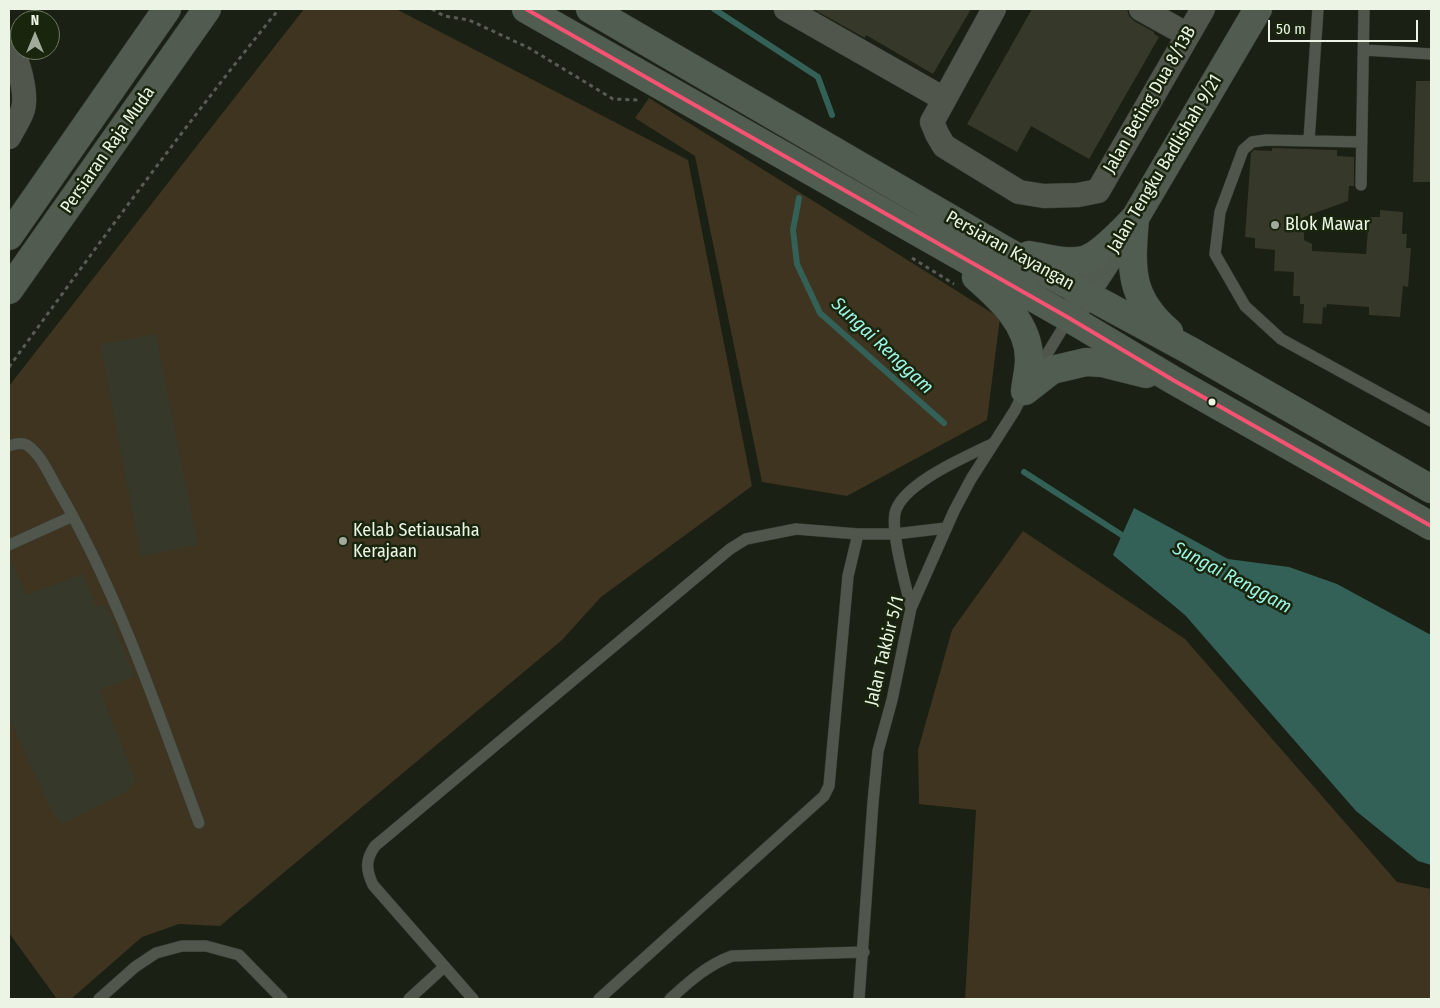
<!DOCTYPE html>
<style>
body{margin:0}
#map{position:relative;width:1440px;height:1008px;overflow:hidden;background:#1a2013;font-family:"Fira Sans Condensed",sans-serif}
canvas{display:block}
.frame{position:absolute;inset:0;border:10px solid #ecf4e5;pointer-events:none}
.north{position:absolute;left:10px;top:10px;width:50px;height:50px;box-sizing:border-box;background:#1a250e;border:1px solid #6e7864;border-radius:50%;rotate:0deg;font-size:14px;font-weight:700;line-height:20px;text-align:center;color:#ecf4e5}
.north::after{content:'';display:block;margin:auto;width:18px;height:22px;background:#a2aa9c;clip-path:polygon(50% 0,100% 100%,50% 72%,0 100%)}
.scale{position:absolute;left:1268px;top:20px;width:150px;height:22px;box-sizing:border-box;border:2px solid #ecf4e5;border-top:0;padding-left:6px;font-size:15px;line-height:18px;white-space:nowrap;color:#ecf4e5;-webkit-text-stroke:4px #1a250e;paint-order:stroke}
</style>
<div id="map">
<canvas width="1440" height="1008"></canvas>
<div class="frame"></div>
<div class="north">N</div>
<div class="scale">50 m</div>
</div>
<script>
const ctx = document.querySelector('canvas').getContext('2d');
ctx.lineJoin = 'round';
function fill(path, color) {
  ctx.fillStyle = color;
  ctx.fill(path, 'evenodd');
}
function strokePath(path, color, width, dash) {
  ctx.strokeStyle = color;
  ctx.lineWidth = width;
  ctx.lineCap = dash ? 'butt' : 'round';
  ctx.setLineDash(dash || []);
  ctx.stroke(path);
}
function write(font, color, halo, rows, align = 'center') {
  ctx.font = font + ' "Fira Sans Condensed",sans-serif';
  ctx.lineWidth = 5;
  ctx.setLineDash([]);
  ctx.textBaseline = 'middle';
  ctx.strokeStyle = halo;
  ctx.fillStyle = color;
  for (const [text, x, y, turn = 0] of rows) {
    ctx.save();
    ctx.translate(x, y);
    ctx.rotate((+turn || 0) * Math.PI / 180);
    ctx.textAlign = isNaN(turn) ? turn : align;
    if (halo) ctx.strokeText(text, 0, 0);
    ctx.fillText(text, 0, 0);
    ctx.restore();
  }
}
const green = new Path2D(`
 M304 9H396L688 160 752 486 601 597 562 640 220 926 179 924 142 937 71 999H57L9 933V386Z
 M649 98 1000 318 987 420 847 496 762 482 695 156 635 118Z
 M1023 531 1185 639 1397 882 1431 889V999H965L976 810 919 804 918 750 952 630Z`);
const water = new Path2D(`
 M1134 508 1228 559 1289 567 1337 584 1431 635V865L1418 861 1356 811 1185 615 1113 555Z`);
const stream = new Path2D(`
 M714 9 818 77 832 115
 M799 198 793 230 797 264 820 313 944 423
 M1024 472 1128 539`);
const building = new Path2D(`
 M813 9H971L933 74 866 35 865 38Z
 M1032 9H1127L1129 16 1134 21 1154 32V34L1159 37 1089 159 1031 126 1017 152 967 124Z
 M1416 81H1431V182H1413Z
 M1272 148 1337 150V156L1354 157V186H1349L1348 201 1304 217V240L1312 244V251L1366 254 1369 217H1380V210L1403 212 1402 234H1407L1406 248H1411L1408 287 1403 286 1400 317 1369 315V307L1327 304 1326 308 1323 307 1322 324 1303 323 1304 304H1300V296H1293L1294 272 1274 271 1275 250 1255 248V238L1245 237 1251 153 1254 150 1272 151Z
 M156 334 198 545 141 556 100 344Z
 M9 555 26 595 83 574 97 607 106 604 134 676 100 690 136 780 126 792 63 824 54 816 9 718Z`);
const path = new Path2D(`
 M432 9 444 16 469 20 529 48 613 99 638 100
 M912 258 954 284
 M9 367C97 246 185 125 279 9`);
const lane = new Path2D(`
 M1364 50 1431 54
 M1309 140 1318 9
 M1362 142 1266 140 1252 142 1243 150 1220 212 1215 254 1245 306 1281 339 1431 421
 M1361 185 1364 9
 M1036 372 1069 318
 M9 446C14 444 21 442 27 445 43 456 51 479 61 495 120 598 158 712 199 823
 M9 545 73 516
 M911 608C906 586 891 534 895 513 902 483 968 456 994 443
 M99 999 135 967 156 953 182 946H206L239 955 282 999
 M409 999 444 967
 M473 999 373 885C366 870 365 860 375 846L730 549 746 539 796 529 858 534H895L946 528
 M599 999 824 796 829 786 848 576 858 534
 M670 999C689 982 707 965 732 956L864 952
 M859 999 873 802 878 751 892 700 911 608 954 511 971 479 1015 410 1025 390`);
const street = new Path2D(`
 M786 9 944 99
 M994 9 932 122 937 134 944 146 1019 192 1044 196 1078 195 1098 191 1203 9
 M1141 9 1188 35
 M9 42C17 58 29 95 22 112 19 120 13 129 9 137`);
const secondary = new Path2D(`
 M9 236 167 9
 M9 290 207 9
 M1069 318 1135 218 1258 9`);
const primary = new Path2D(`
 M526 9 1069 318 1173 380 1431 526
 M590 9 1008 252 1189 350 1431 489
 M1135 218C1131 268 1128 297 1169 332
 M1029 255C1047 258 1066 264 1084 260 1101 255 1122 231 1135 218
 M976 277C1000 298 1030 325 1029 360 1029 370 1026 381 1025 391
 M1025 391 1052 370 1086 362 1102 363 1146 374`);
const bus1 = new Path2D(`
 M526 9 1069 318 1173 380 1431 526`);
const markers = [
 [1275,225,5,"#a2aa9c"],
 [1212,402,4.5,"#ecf4e5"],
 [343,541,5,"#a2aa9c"]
];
const streetNames = [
 ["Jalan Beting Dua 8/13B",1150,100,-60],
 ["Persiaran Raja Muda",108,150,-55],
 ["Jalan Tengku Badlishah 9/21",1165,164,-59],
 ["Persiaran Kayangan",1010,251,29],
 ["Jalan Takbir 5/1",885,651,-76]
];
const poiNames = [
 ["Blok Mawar",1285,225],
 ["Kelab Setiausaha",353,531],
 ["Kerajaan",353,552]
];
const waterNames = [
 ["Sungai Renggam",882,346,43],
 ["Sungai Renggam",1232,578,28]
];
fill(green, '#3e3420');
fill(water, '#336057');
strokePath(stream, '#336057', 6);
fill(building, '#36382a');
strokePath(lane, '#373c32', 12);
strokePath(street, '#373c32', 25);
strokePath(secondary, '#373c32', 29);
strokePath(primary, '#373c32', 29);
strokePath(path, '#585c54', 3, [4, 4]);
strokePath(lane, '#51564d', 11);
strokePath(street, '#51564d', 24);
strokePath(secondary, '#525b4f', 28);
strokePath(primary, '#515d51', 28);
strokePath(bus1, '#f65372', 4);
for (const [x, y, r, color] of markers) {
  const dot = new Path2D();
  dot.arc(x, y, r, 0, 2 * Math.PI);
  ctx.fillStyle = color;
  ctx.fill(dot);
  strokePath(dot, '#1a250e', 2);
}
write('18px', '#ecf4e5', '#1a250e', streetNames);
write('18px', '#ecf4e5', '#1a250e', poiNames, 'left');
write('italic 19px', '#9df3e3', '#1a250e', waterNames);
</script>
